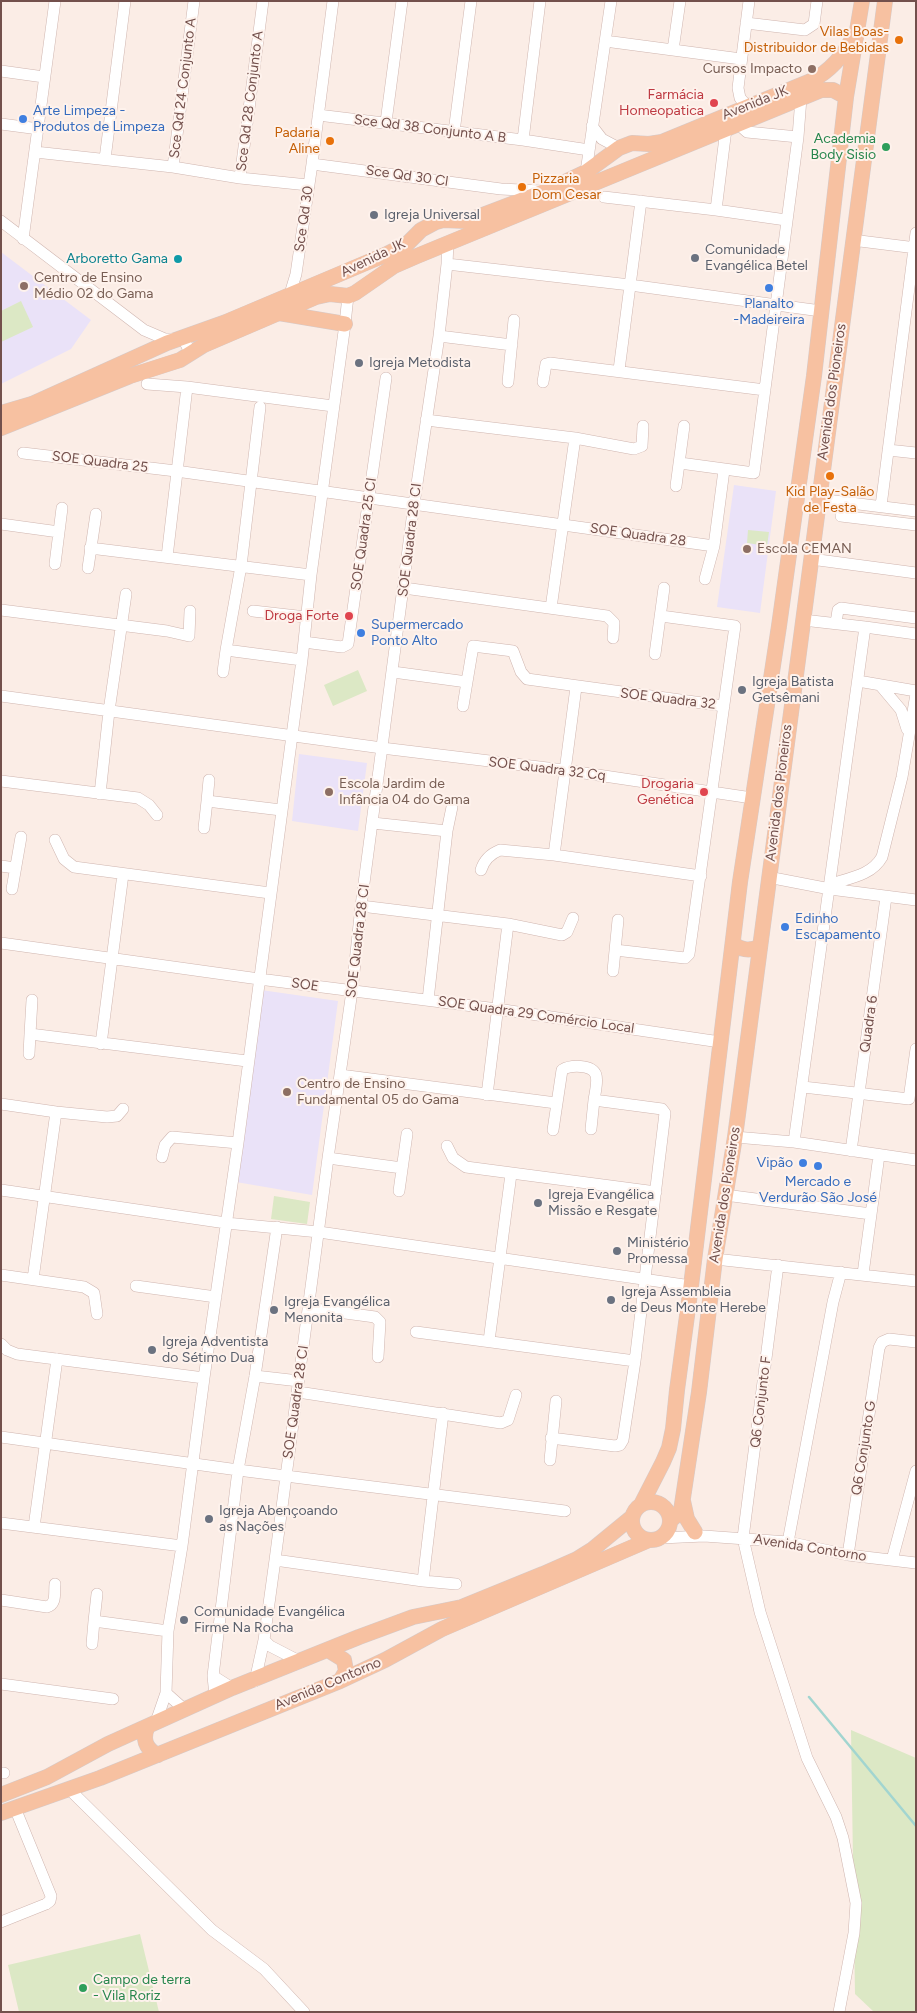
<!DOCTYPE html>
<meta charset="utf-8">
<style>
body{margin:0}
#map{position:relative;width:917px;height:2013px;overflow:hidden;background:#fbede6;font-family:Figtree,sans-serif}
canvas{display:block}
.frame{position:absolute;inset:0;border:2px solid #73504c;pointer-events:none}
</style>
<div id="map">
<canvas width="917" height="2013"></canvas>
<div class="frame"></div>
</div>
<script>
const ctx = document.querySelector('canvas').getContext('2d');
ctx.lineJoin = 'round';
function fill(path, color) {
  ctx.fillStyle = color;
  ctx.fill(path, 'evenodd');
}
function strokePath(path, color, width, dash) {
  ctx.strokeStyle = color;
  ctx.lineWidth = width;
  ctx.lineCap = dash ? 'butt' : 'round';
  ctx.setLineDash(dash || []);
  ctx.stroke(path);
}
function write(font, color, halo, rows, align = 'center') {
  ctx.font = font + ' Figtree,sans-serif';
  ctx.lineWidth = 4;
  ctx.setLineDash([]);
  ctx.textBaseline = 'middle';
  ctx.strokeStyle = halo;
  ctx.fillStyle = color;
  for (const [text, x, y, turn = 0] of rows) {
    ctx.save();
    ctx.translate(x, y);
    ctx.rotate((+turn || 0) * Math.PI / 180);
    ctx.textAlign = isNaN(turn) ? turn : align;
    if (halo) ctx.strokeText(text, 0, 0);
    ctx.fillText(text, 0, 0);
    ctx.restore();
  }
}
const education = new Path2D(`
 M1 252 91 320 71 349 1 384Z
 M734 485 776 491 760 613 717 607Z
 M299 754 367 763 358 831 292 821Z
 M261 990 338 1001 312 1195 236 1182Z`);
const green = new Path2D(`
 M21 301 33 327 1 342V311Z
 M748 530 769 532 767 546 747 543Z
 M358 670 367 691 333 706 324 685Z
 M274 1196 310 1202 307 1224 271 1219Z
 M851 1730 916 1758V2012H874L855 1994Z
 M140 1934 159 2012H19L8 1965Z`);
const stream = new Path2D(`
 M809 1697 916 1826`);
const minor = new Path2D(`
 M746 23 805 30 814 24 817 1
 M605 41 741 59
 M673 50 680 1
 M1 71 44 77
 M748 107 740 98 738 88 749 1
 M318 115 523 140 540 1
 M386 122 402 1
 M1 124 39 129
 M592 126 602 139 619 148
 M726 129 716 210 786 220
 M454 132 471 1
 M798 137 801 98
 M523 140 589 150
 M35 152 173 167 240 178 308 185
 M105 159 125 1
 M312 164 501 189 541 191
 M173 167 194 1
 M586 172 611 1
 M240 178 263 1
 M604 197 716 210
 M1 221 144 330 165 339H180L185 342 189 350 187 355
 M23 239 55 1
 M852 240 916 248
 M447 264 630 285 821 311
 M290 294 296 274 312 164 333 1
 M439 336 512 345
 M619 370 641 201
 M508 382 514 320
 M543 382 546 364 550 363 765 390
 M147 384 187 387 333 406
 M426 420 575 438 634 449 642 446 643 426
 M888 450 916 453
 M23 453 176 471 714 546
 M680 463 754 473 798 137 747 132 738 124
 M676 486 684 426
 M818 499 916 511
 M841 502V516L916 525
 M881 506 916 233
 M1 524 59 532
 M90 548 311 575
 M167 557 187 387
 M811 559 916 573
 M55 564 62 508
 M88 568 96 514
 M705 579 714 546 724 470
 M404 588 607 616 614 623 613 638
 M551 608 575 438
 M1 610 167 631 189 636 190 611
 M253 611 306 617
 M836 623 838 610 841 608 916 618
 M865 627 916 634
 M304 642 342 647 348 644 386 378
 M226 650 241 566 260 407
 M655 654 664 588
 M223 672 226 650 302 660
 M393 672 467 682
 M858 681 916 691
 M880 685 901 710 907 729
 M1 696 382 748 564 770 752 798
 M463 706 473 646 513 651 521 672 527 679 724 706
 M1 781 138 798 149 805 157 815
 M100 794 109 711 126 594
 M207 801 209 780
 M373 823 447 831 428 1000
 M204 828 207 801 281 810
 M447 831 452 807
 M55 840 64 859 74 867 270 893
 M554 855 576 687
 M1 866 15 868
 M481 870C484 860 490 854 500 850L554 855 701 876
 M768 877 830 889 916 900
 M831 884C850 878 872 875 882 857L902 777 916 694
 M12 889 21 837
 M361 906 508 924 562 935 567 932 573 918
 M1 943 259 979 497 1009 720 1042
 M615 950 685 958 689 954 735 626 661 616
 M613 971 618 920
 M30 1034 32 1000
 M101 1044 123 874
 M29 1054 30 1034 247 1061
 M340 1075 556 1103
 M803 1087 909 1099 916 1049
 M487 1095 508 924
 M1 1104 56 1112 33 1279
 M56 1112 107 1117 117 1116 123 1109
 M591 1129 594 1100
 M735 1137 794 1142 916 1160
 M794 1142 865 627 803 620
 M447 1146 453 1158 466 1167 656 1192
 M851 1151 886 897
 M162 1157 165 1145 172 1137 238 1143
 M328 1158 402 1168
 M1 1190 226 1223 319 1232 691 1286
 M399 1191 407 1134
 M725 1195 871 1214
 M715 1259 916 1281
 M778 1265 743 1538 760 1612 807 1758 836 1817 843 1838 856 1903 854 1933 839 2012
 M863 1274 879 1155
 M1 1275 84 1287 94 1293 97 1314
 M136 1286 216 1297
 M308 1308 375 1317 380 1322 378 1357
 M416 1332 635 1361
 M489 1341 511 1174
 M1 1344 7 1350 17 1354 204 1378
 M255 1376 299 1381
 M298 1392 501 1423 508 1420 516 1395
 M1 1437 238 1470 565 1511
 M551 1438 615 1446 620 1445 623 1440 635 1361 665 1113 662 1109 594 1100C595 1093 598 1082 596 1075 592 1064 570 1065 562 1070L553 1130
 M550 1460 556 1401
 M1 1523 182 1546
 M34 1527 57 1359
 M661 1538 704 1536 788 1542 848 1555 916 1563
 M788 1542 833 1302 841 1272
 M848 1555 879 1348 882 1342 889 1339 916 1342
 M275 1560 423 1581 456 1584
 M892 1560 916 1471
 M423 1581 443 1413
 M97 1594 94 1621 168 1631
 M1 1600 47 1607C57 1604 54 1593 55 1584
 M264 1640 270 1646 301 1662
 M92 1644 94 1621
 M213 1676 238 1470 255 1376 277 1227
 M255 1681 264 1640 275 1560 328 1158 352 991 361 906 414 504 439 336 447 264 448 243
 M1 1684 113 1699
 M166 1693 184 1709
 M215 1696 213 1676 232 1688
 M156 1722 166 1693 168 1631 182 1546 204 1378 238 1143 302 660 311 575 345 324 348 296
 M1 1773H4
 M69 1789 212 1930 264 1969 304 2012
 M1 1922 46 1904 50 1901 51 1896 15 1808`);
const major = new Path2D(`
 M279 313 345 324
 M1 413 32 404 167 343 226 322 387 254 407 244 421 230 436 222 443 220 467 221 546 191 586 172 619 148 632 143 649 144 662 142 811 81C830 71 843 57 853 37
 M1 428 130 376 180 360 204 345 316 297 330 294 348 296 355 293 394 266 417 256 821 90H833L846 97
 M733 944C742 950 750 952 760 946
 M683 1501 687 1519 695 1532
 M632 1521a19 19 0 1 1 38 0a19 19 0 1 1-38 0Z
 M641 1505 663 1462 669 1448 673 1429 677 1390 691 1286 740 882 779 626 814 376 846 97 862 1
 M670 1521 681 1511 699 1392 715 1259 735 1137 885 1
 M328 1650 344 1660 346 1671 340 1681
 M148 1726C142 1738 145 1749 158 1755
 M1 1795 47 1777 108 1744 232 1688 359 1637 413 1617 462 1607 543 1574 577 1559 593 1549 632 1517
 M1 1813 100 1778 340 1681 385 1660 442 1629 649 1540`);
const markers = [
 [899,40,5,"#e8710a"],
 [812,69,5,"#8d6e63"],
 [714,103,5,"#e0444e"],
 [23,119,5,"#3f7fe0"],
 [330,141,5,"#e8710a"],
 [886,147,5,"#2e9e5b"],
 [522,187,5,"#e8710a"],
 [374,215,5,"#6b7280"],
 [695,258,5,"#6b7280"],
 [178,259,5,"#0f9aa8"],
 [24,286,5,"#8d6e63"],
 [769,288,5,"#3f7fe0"],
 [359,363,5,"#6b7280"],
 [830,476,5,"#e8710a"],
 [747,549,5,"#8d6e63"],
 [349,616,5,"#e0444e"],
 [361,633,5,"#3f7fe0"],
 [742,690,5,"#6b7280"],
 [329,792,5,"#8d6e63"],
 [704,792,5,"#e0444e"],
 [785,927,5,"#3f7fe0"],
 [287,1092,5,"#8d6e63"],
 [803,1163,5,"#3f7fe0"],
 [818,1166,5,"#3f7fe0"],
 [538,1203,5,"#6b7280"],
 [617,1251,5,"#6b7280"],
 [611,1300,5,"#6b7280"],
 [274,1310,5,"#6b7280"],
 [152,1350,5,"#6b7280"],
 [209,1519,5,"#6b7280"],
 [184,1620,5,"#6b7280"],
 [83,1988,5,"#2e9e5b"]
];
const foodNames = [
 ["Vilas Boas-",889,32],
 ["Distribuidor de Bebidas",889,48],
 ["Padaria",320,133],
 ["Aline",320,149],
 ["Pizzaria",532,179,"left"],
 ["Dom Cesar",532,195,"left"],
 ["Kid Play-Salão",830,492,"center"],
 ["de Festa",830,508,"center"]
];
const educationNames = [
 ["Cursos Impacto",802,69,"right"],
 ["Centro de Ensino",34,278],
 ["Médio 02 do Gama",34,294],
 ["Escola CEMAN",757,549],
 ["Escola Jardim de",339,784],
 ["Infância 04 do Gama",339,800],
 ["Centro de Ensino",297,1084],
 ["Fundamental 05 do Gama",297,1100]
];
const streetNames = [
 ["Sce Qd 24 Conjunto A",183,88,-83],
 ["Sce Qd 28 Conjunto A",250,101,-83],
 ["Avenida JK",755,103,-22],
 ["Sce Qd 38 Conjunto A B",430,129,7],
 ["Sce Qd 30 Cl",407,176,8],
 ["Sce Qd 30",304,219,-82],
 ["Avenida JK",373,258,-26],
 ["Avenida dos Pioneiros",832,392,-82],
 ["SOE Quadra 25",100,462,7],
 ["SOE Quadra 25 CI",364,534,-82],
 ["SOE Quadra 28",638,535,8],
 ["SOE Quadra 28 CI",410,540,-83],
 ["SOE Quadra 32",668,699,7],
 ["SOE Quadra 32 Cq",547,769,7],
 ["Avenida dos Pioneiros",779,793,-83],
 ["SOE Quadra 28 CI",358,941,-83],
 ["SOE",305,985,8],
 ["SOE Quadra 29 Comércio Local",536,1015,8],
 ["Quadra 6",869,1024,-82],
 ["Avenida dos Pioneiros",725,1195,-81],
 ["SOE Quadra 28 CI",296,1402,-82],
 ["Q6 Conjunto F",761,1402,-83],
 ["Q6 Conjunto G",864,1448,-81],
 ["Avenida Contorno",810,1548,9],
 ["Avenida Contorno",328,1684,-23]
];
const healthNames = [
 ["Farmácia",704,95],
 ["Homeopatica",704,111],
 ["Droga Forte",339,616],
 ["Drogaria",694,784],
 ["Genética",694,800]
];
const shopNames = [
 ["Arte Limpeza -",33,111],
 ["Produtos de Limpeza",33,127],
 ["Planalto",769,304,"center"],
 ["-Madeireira",769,320,"center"],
 ["Supermercado",371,625],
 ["Ponto Alto",371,641],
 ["Edinho",795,919],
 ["Escapamento",795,935],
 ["Vipão",793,1163,"right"],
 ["Mercado e",818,1182,"center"],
 ["Verdurão São José",818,1198,"center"]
];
const leisureNames = [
 ["Academia",876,139],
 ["Body Sisio",876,155],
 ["Campo de terra",93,1980,"left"],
 ["- Vila Roriz",93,1996,"left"]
];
const worshipNames = [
 ["Igreja Universal",384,215],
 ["Comunidade",705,250],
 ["Evangélica Betel",705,266],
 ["Igreja Metodista",369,363],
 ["Igreja Batista",752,682],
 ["Getsêmani",752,698],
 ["Igreja Evangélica",548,1195],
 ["Missão e Resgate",548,1211],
 ["Ministério",627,1243],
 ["Promessa",627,1259],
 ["Igreja Assembleia",621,1292],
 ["de Deus Monte Herebe",621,1308],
 ["Igreja Evangélica",284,1302],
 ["Menonita",284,1318],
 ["Igreja Adventista",162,1342],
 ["do Sétimo Dua",162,1358],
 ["Igreja Abençoando",219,1511],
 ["as Nações",219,1527],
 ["Comunidade Evangélica",194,1612],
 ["Firme Na Rocha",194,1628]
];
const cultureNames = [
 ["Arboretto Gama",168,259]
];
fill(education, '#eae2f8');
fill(green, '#dce8c5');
strokePath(stream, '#a2d5d0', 2.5);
strokePath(minor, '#cfb5af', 12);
strokePath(major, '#d5cac9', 16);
strokePath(minor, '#fff', 11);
strokePath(major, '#f7c1a1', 15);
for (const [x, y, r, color] of markers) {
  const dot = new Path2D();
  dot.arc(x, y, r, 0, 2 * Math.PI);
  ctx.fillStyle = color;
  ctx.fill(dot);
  strokePath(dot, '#fef2ec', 2);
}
write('14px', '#c56008', '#fef2ec', foodNames, 'right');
write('14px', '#785e54', '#fef2ec', educationNames, 'left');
write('14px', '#73504c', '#fef2ec', streetNames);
write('14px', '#be3a42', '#fef2ec', healthNames, 'right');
write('14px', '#366cbe', '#fef2ec', shopNames, 'left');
write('14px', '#27864d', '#fef2ec', leisureNames, 'right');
write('14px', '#5b616d', '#fef2ec', worshipNames, 'left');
write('14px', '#0d838f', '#fef2ec', cultureNames, 'right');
</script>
